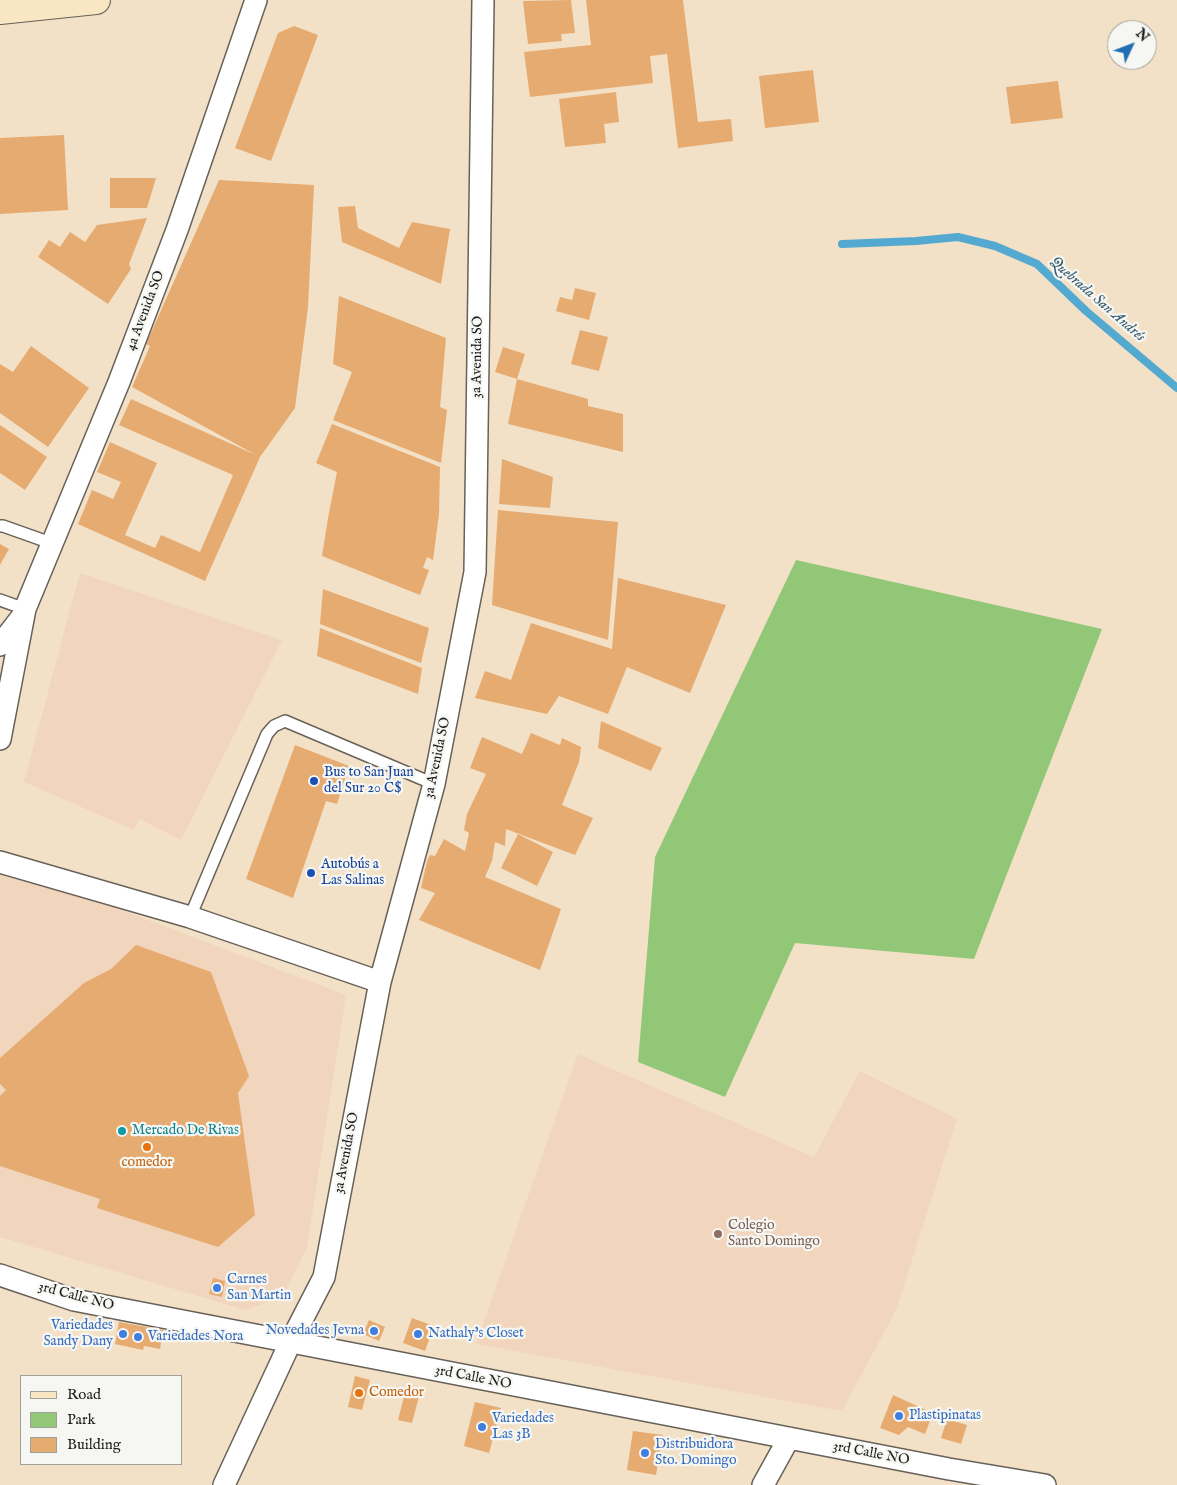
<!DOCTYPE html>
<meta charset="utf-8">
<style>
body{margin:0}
#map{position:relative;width:1177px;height:1485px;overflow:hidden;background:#f3e1c7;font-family:"IM FELL English",serif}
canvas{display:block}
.legend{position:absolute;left:20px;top:1375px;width:162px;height:90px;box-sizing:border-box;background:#f6f6f2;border:1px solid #9f9f9c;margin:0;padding:6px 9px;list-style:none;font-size:15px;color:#1c1c1c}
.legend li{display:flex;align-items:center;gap:10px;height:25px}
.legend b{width:25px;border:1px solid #9f9f9c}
.north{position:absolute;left:1107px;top:20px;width:50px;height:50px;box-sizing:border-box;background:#f6f6f2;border:1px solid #9f9f9c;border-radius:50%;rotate:47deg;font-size:14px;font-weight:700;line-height:20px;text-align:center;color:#1c1c1c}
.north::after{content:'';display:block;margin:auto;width:18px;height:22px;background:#1f6fb2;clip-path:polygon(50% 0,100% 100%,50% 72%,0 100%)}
</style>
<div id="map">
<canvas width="1177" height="1485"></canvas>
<ul class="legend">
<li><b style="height:6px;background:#f9e7c3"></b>Road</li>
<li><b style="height:14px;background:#93c778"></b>Park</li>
<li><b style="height:14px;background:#e6ab71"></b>Building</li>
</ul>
<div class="north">N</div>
</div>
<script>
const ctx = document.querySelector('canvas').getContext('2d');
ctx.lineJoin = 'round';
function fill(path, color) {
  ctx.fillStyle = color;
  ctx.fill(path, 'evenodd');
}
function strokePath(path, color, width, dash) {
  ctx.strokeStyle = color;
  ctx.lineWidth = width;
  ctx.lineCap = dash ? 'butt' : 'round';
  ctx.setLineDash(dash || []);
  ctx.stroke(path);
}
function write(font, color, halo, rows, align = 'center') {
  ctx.font = font + ' "IM FELL English",serif';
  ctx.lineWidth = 4.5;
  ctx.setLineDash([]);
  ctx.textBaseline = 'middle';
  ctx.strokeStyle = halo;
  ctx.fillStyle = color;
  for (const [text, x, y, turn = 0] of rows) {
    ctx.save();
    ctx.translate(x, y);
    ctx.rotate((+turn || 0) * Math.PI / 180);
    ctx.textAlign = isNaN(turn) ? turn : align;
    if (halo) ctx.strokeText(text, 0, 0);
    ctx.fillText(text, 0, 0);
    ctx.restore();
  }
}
const built = new Path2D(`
 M80 573 282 640 181 840 139 819 134 830 24 782Z
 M0 864 346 995 307 1247 283 1297 245 1310 0 1237Z
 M578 1054 814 1157 860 1071 957 1119 896 1310 842 1411 476 1344Z`);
const green = new Path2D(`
 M796 560 1102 629 974 959 795 943 725 1097 638 1062 655 857Z`);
const stream = new Path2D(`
 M842 244 916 241 958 237 995 246 1037 264 1086 311 1177 388`);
const building = new Path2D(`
 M571 0 575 33 561 34 562 41 528 44 523 1Z
 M586 0H683L698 122 731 119 733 141 678 148 667 54 650 56 653 83 530 97 524 52 591 45Z
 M294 26 318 35 271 161 235 148 278 33Z
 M813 70 819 122 765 128 759 76Z
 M1058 81 1063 118 1011 124 1006 87Z
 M616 92 619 122 604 124 606 143 565 147 559 99Z
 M64 135 68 210 0 214V138Z
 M110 178H156L147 208H110Z
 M219 180 314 185 308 307 295 408 260 457 205 581 78 524 92 490 113 499 121 482 97 472 110 442 157 463 125 535 155 548 161 535 200 552 233 475 119 425 131 399 256 455 132 387 150 346 146 344Z
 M355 206 358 228 399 248 412 222 450 229 441 284 342 242 338 207Z
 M147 218 129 264 131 269 108 304 38 257 49 240 60 247 70 232 85 242 97 225Z
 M575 288 596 293 589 320 556 311 560 297 572 300Z
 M339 296 446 338 440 407 447 410 441 463 333 420 352 372 333 364Z
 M580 330 608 337 599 371 571 364Z
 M31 346 89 388 48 447 0 413V364L13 372Z
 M503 347 525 354 517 379 495 372Z
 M517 379 588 399V406L623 414V452L508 424Z
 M332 424 440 467 439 514 433 560 427 557 423 568 429 570 420 595 322 556 328 518 337 472 316 463Z
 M0 425 47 457 25 490 0 473Z
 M502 459 553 477 550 508 499 504Z
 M498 510 618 522 608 640 492 605Z
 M0 544 9 549 0 565Z
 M618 578 726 605 690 693 627 667 608 714 559 696 547 714 475 698 485 671 511 680 531 623 612 649Z
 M323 589 429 628 421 663 320 624Z
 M320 628 422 668 418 694 317 656Z
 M601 721 662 748 651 771 598 748Z
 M531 733 560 745 562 738 581 747 579 762 562 805 593 818 575 855 506 829 505 846 495 842 492 861 485 877 561 909 540 970 419 920 435 893 421 888 427 861 430 855 435 856 444 839 465 851 469 833 464 830 467 814 486 774 470 768 482 737 522 754Z
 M295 745 349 766 337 804 326 801 293 898 246 879Z
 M518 834 553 852 537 886 501 868Z
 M136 945 211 972 249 1076 238 1093 255 1215 218 1247 97 1208 100 1199 0 1166V1096L6 1090 0 1084V1058L84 983 111 969Z
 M213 1278 225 1281 222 1297 209 1294Z
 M412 1318 434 1326 425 1351 403 1343Z
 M369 1320 385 1327 379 1341 363 1334Z
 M119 1322 163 1330 160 1349 144 1346 143 1350 115 1344Z
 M355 1376 370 1380 362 1410 348 1407Z
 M407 1385 421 1389 412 1423 398 1420Z
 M893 1395 933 1413 925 1434 908 1427 899 1435 880 1428Z
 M475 1402 501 1408 489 1453 464 1446Z
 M947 1419 967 1425 961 1444 941 1438Z
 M633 1431 663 1435 656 1475 627 1470Z`);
const service = new Path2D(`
 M0 526H3L51 543
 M0 600 25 609
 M190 917 267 734 274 726 285 721 434 784`);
const minor = new Path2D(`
 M0 645 21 618
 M0 739 25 609 119 382 177 230 256 0
 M0 862 190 917 380 982
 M0 1275 74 1300 949 1469 1045 1485
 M224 1485 290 1343 324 1277 380 982 434 784 475 572 483 0
 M763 1485 789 1438`);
const secondary = new Path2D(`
 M0 10 96 0`);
const markers = [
 [314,781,5,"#1a4fb4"],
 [311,873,5,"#1a4fb4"],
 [122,1131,5,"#0f9aa8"],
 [147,1147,5,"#e8710a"],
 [718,1234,5,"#8d6e63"],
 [217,1288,5,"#3f7fe0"],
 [374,1331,5,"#3f7fe0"],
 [123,1334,5,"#3f7fe0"],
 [418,1334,5,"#3f7fe0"],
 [138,1337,5,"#3f7fe0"],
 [359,1393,5,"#e8710a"],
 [899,1416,5,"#3f7fe0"],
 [482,1427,5,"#3f7fe0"],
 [645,1453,5,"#3f7fe0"]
];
const streetNames = [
 ["4a Avenida SO",146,311,-69],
 ["3a Avenida SO",478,357,-89],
 ["3a Avenida SO",438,758,-78],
 ["3a Avenida SO",347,1153,-79],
 ["3rd Calle NO",76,1297,15],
 ["3rd Calle NO",473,1378,11],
 ["3rd Calle NO",871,1454,11]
];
const transitNames = [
 ["Bus to San Juan",324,773],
 ["del Sur 20 C$",324,789],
 ["Autobús a",321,865],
 ["Las Salinas",321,881]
];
const cultureNames = [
 ["Mercado De Rivas",132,1131]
];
const foodNames = [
 ["comedor",147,1163],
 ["Comedor",369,1393,"left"]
];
const educationNames = [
 ["Colegio",728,1226],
 ["Santo Domingo",728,1242]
];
const shopNames = [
 ["Carnes",227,1280],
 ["San Martin",227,1296],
 ["Variedades",113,1326,"right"],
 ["Sandy Dany",113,1342,"right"],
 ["Novedades Jevna",364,1331,"right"],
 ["Nathaly's Closet",428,1334],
 ["Variedades Nora",148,1337],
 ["Plastipinatas",909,1416],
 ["Variedades",492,1419],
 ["Las 3B",492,1435],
 ["Distribuidora",655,1445],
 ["Sto. Domingo",655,1461]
];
const waterNames = [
 ["Quebrada San Andrés",1097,300,41]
];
fill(built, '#f1d5bd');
fill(green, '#93c778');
strokePath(stream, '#54a9d0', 8);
fill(building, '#e6ab71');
strokePath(service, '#676158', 14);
strokePath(minor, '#676158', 24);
strokePath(secondary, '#676158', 30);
strokePath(service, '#fff', 11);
strokePath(minor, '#fff', 21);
strokePath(secondary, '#f9e7c3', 28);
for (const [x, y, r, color] of markers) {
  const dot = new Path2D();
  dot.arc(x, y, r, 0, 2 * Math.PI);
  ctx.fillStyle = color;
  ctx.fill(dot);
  strokePath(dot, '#f6f6f2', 2);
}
write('14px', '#1c1c1c', '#f6f6f2', streetNames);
write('14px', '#164399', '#f6f6f2', transitNames, 'left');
write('14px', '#0d838f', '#f6f6f2', cultureNames, 'left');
write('14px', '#c56008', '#f6f6f2', foodNames);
write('14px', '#785e54', '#f6f6f2', educationNames, 'left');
write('14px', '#366cbe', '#f6f6f2', shopNames, 'left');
write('italic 15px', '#355b6d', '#f6f6f2', waterNames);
</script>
